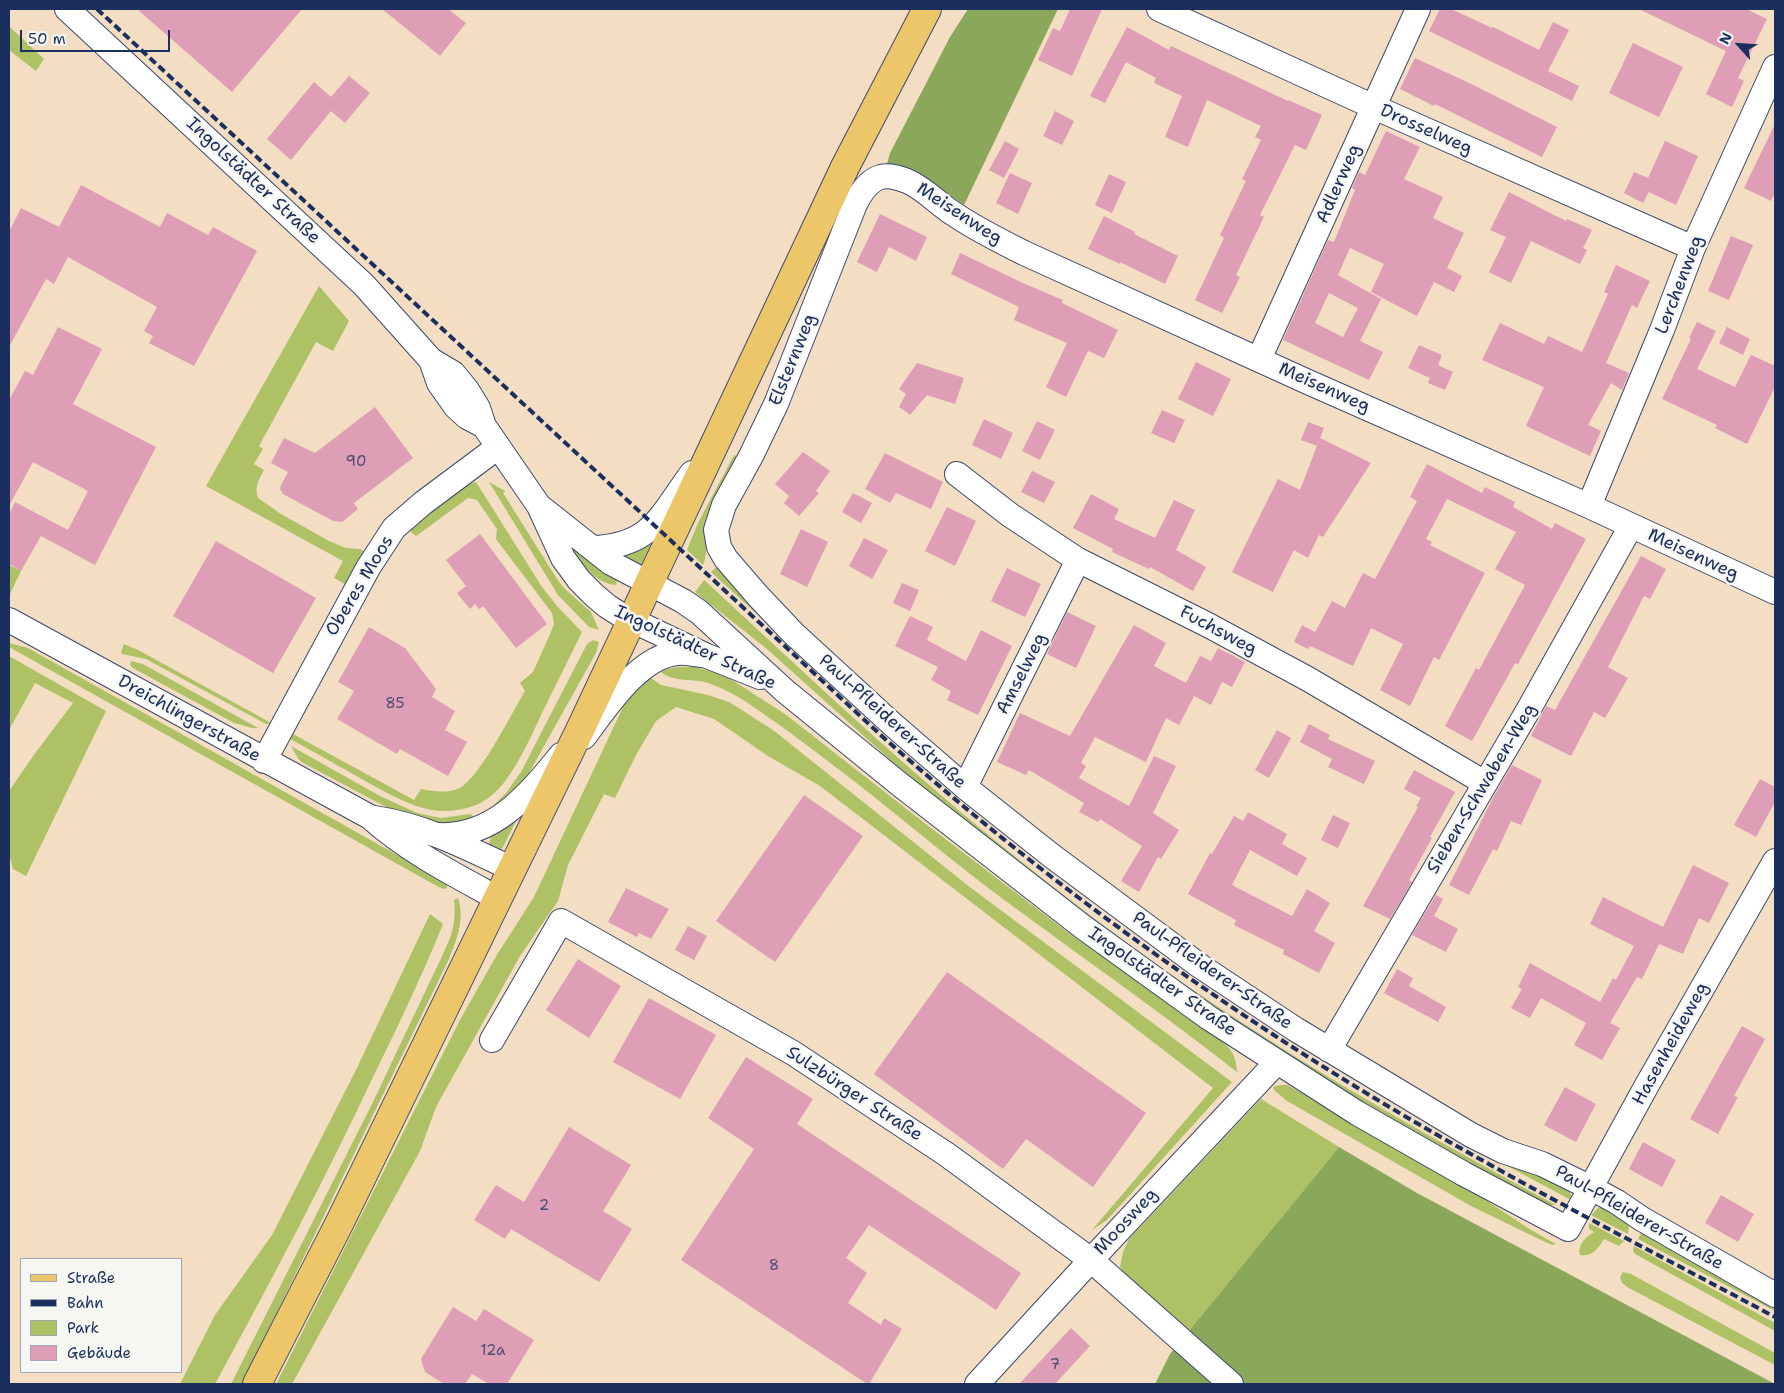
<!DOCTYPE html>
<meta charset="utf-8">
<style>
body{margin:0}
#map{position:relative;width:1784px;height:1393px;overflow:hidden;background:#f3ddc3;font-family:"Shantell Sans",sans-serif}
canvas{display:block}
.frame{position:absolute;inset:0;border:10px solid #1b2f5e;pointer-events:none}
.legend{position:absolute;left:20px;top:1258px;width:162px;height:115px;box-sizing:border-box;background:#f6f6f2;border:1px solid #9ea6b7;margin:0;padding:6px 9px;list-style:none;font-size:15px;color:#1b2f5e}
.legend li{display:flex;align-items:center;gap:10px;height:25px}
.legend b{width:25px;border:1px solid #9ea6b7}
.north{position:absolute;left:1714px;top:20px;width:50px;height:50px;-webkit-text-stroke:4px #f6f6f2;paint-order:stroke;rotate:296deg;font-size:14px;font-weight:700;line-height:20px;text-align:center;color:#1b2f5e}
.north::after{content:'';display:block;margin:auto;width:18px;height:22px;background:#1b2f5e;clip-path:polygon(50% 0,100% 100%,50% 72%,0 100%)}
.scale{position:absolute;left:20px;top:30px;width:150px;height:22px;box-sizing:border-box;border:2px solid #1b2f5e;border-top:0;padding-left:6px;font-size:15px;line-height:18px;white-space:nowrap;color:#1b2f5e;-webkit-text-stroke:4px #f6f6f2;paint-order:stroke}
</style>
<div id="map">
<canvas width="1784" height="1393"></canvas>
<div class="frame"></div>
<ul class="legend">
<li><b style="height:6px;background:#ecc669"></b>Straße</li>
<li><b style="height:6px;background:#1b2f5e"></b>Bahn</li>
<li><b style="height:14px;background:#aec164"></b>Park</li>
<li><b style="height:14px;background:#de9eb6"></b>Gebäude</li>
</ul>
<div class="north">N</div>
<div class="scale">50 m</div>
</div>
<script>
const ctx = document.querySelector('canvas').getContext('2d');
ctx.lineJoin = 'round';
function fill(path, color) {
  ctx.fillStyle = color;
  ctx.fill(path, 'evenodd');
}
function strokePath(path, color, width, dash) {
  ctx.strokeStyle = color;
  ctx.lineWidth = width;
  ctx.lineCap = dash ? 'butt' : 'round';
  ctx.setLineDash(dash || []);
  ctx.stroke(path);
}
function write(font, color, halo, rows, align = 'center') {
  ctx.font = font + ' "Shantell Sans",sans-serif';
  ctx.lineWidth = 5;
  ctx.setLineDash([]);
  ctx.textBaseline = 'middle';
  ctx.strokeStyle = halo;
  ctx.fillStyle = color;
  for (const [text, x, y, turn = 0] of rows) {
    ctx.save();
    ctx.translate(x, y);
    ctx.rotate((+turn || 0) * Math.PI / 180);
    ctx.textAlign = isNaN(turn) ? turn : align;
    if (halo) ctx.strokeText(text, 0, 0);
    ctx.fillText(text, 0, 0);
    ctx.restore();
  }
}
const green = new Path2D(`
 M10 27 44 59 36 71 9 50Z
 M319 286 349 321 333 351 316 342 259 446 263 449 254 464 264 470C259 479 254 487 258 498L281 514 329 541 346 548 360 549 365 552 348 586 334 578 343 561 206 486Z
 M734 455 743 459C733 474 708 507 706 523 704 537 709 551 703 565L687 550 698 523Z
 M476 482 542 587 557 606 582 632C569 658 556 685 543 711 530 738 512 782 487 799 473 809 449 813 432 810 406 805 383 791 360 778 337 765 314 752 290 739L291 733 414 800 421 789C432 791 444 793 455 790 477 785 512 712 525 691L520 683 533 672 550 634 554 624 552 613 496 539 497 529 477 500 468 498 419 534 416 536 411 532 409 528 469 483Z
 M489 482 505 491 503 493 559 582 565 589 591 612 599 630 589 627 558 595Z
 M652 541 640 567 617 557Z
 M573 546 608 572 617 581 616 585C596 584 581 564 571 548Z
 M722 562 782 637 711 572Z
 M9 565 21 571 10 594 9 593Z
 M704 580C774 644 842 709 913 771 986 835 1063 896 1142 954 1273 1049 1414 1129 1556 1205H1545L1366 1107 1175 982 936 801 767 649 695 592Z
 M593 640 599 642 596 653 529 773 519 789 487 812 506 793 521 772 587 644Z
 M9 643 28 648 424 870 447 884V888L443 889 435 885 9 647Z
 M124 644 140 651 273 724H266L146 659 122 654 121 652Z
 M9 656 106 711 26 876 13 869 9 854V791L36 752 73 703 35 683 9 730Z
 M131 661 143 664 258 728H252L234 723 133 668 130 665Z
 M679 667H695L717 673 732 680 785 714 927 825 1066 931 1213 1034C1228 1046 1236 1051 1237 1072 1153 1006 1064 945 979 881 943 853 908 824 873 796 835 766 797 737 758 710 743 699 726 689 708 683 693 678 675 683 661 672L667 669Z
 M648 676 661 685 708 695 729 702 773 730 971 888 1232 1082 1107 1220 1092 1230 1213 1088 820 786 768 756 714 719 676 707 656 721 636 755 615 798 604 794 568 865 558 901 520 956 436 1107 420 1151 292 1384H276L461 1018 498 953 534 897 623 707 632 691Z
 M291 746 380 796 417 813 441 818 470 814 475 817 438 827 405 817 305 764 299 760Z
 M514 821 515 823 501 851 488 846 493 831Z
 M458 898C465 919 457 939 449 959L242 1384H231L372 1104 444 952C453 933 456 922 454 900Z
 M430 914 443 924C422 976 398 1026 373 1077 324 1181 270 1283 215 1384H180L215 1315 272 1235 356 1070Z
 M1280 1085H1287L1298 1091 1475 1193 1531 1230 1556 1244 1552 1245 1541 1240 1471 1206 1287 1101 1274 1090 1273 1087Z
 M1261 1099 1339 1147 1187 1333 1126 1277 1120 1267 1123 1252 1129 1239Z
 M1468 1145 1567 1186 1571 1194V1200Z
 M1606 1207 1629 1224 1628 1234 1591 1215 1598 1208Z
 M1589 1223 1624 1241 1619 1246 1604 1239C1598 1249 1592 1257 1580 1255 1577 1245 1586 1237 1594 1232L1589 1229Z
 M1642 1232 1775 1305V1311L1638 1239Z
 M1634 1246 1775 1323V1331L1635 1254 1633 1251Z
 M1623 1272 1631 1274 1775 1353V1365L1627 1287 1622 1283 1620 1277Z`);
const forest = new Path2D(`
 M968 9H1058L964 205 924 177 886 168 890 153 950 37Z
 M1339 1147 1417 1193 1775 1384H1155L1170 1354Z`);
const building = new Path2D(`
 M137 9H302L232 92Z
 M382 9H448L466 23 440 56Z
 M1070 9H1102L1072 76 1038 60 1053 28 1060 31Z
 M1440 9H1451L1492 28 1493 27 1539 50 1553 22 1569 30 1548 71 1579 86 1572 101 1429 31Z
 M1639 9H1746L1767 19 1738 78 1744 81 1732 107 1706 94 1726 51Z
 M1127 27 1169 50 1171 46 1288 101V100L1322 115 1306 150 1295 145 1260 215 1264 217 1236 275 1240 277 1222 313 1195 300 1224 238 1220 235 1246 181 1242 179 1261 140 1255 137 1261 126 1207 100 1188 147 1165 137 1182 96 1154 83 1156 78 1126 62 1105 103 1090 96Z
 M1633 43 1683 67 1659 117 1609 93Z
 M1415 58 1465 81 1557 127 1542 157 1435 104 1434 106 1400 89Z
 M349 76 370 93 345 123 331 111 291 160 267 139 314 82 331 97Z
 M1055 111 1074 121 1062 145 1043 136Z
 M1775 124V192L1771 201 1744 188Z
 M1386 131 1420 147 1404 179 1443 197 1433 218 1464 233 1447 268 1462 276 1454 292 1434 282 1417 316 1371 292 1384 264 1350 248 1338 275 1381 299 1360 341 1383 352 1369 380 1283 340 1328 240 1334 242 1355 190 1352 188 1359 172 1365 175ZM1329 293 1358 308 1343 337 1315 323Z
 M1005 141 1019 149 1004 178 989 170Z
 M1665 141 1698 156 1676 205 1649 192 1643 203 1624 193 1634 172 1648 178Z
 M1010 173 1032 183 1018 214 996 203Z
 M1109 174 1126 182 1112 213 1095 205Z
 M81 185 160 227 167 213 208 235 213 227 257 251 194 366 149 343 153 336 144 331 157 307 68 257 54 284 46 279 9 347V232L21 208 59 227Z
 M1509 192 1566 221 1567 219 1592 230 1583 248 1587 250 1580 264 1531 241 1511 283 1489 272 1506 237 1490 230Z
 M880 214 927 237 916 261 889 247 877 272 857 262Z
 M1104 216 1135 232 1134 234 1178 256 1165 284 1120 262V264L1088 249Z
 M1731 236 1753 245 1729 300 1708 291Z
 M960 253 1023 283 1063 300 1062 303 1118 330 1104 358 1088 351 1066 397 1046 387 1067 343 1014 320 1019 307 951 274Z
 M1616 265 1650 281 1637 308 1632 305 1606 363 1629 373 1622 390 1611 383 1588 425 1601 431 1590 456 1526 426 1544 387 1482 360 1500 323 1544 344 1548 336 1582 352 1608 294 1604 292Z
 M1697 322 1716 331 1697 369 1735 387 1751 355 1775 366V387L1747 444 1715 428 1717 425 1662 399 1691 339 1689 338Z
 M58 327 102 349 73 404 156 447 95 565 41 536 21 571 9 564V514L15 502 68 530 88 491 33 462 9 506V400L25 371 33 375Z
 M1727 327 1750 339 1743 355 1719 343Z
 M1419 345 1442 355 1438 365 1453 372 1445 390 1428 383 1430 378 1408 368Z
 M1196 362 1231 379 1213 416 1178 399Z
 M917 363 964 378 955 404 927 395 910 415 899 407 906 394 899 389Z
 M375 407 413 458 354 503 358 509 342 522 333 521 283 494 280 489 281 485 288 472 271 463 284 438 315 453Z
 M1162 410 1185 420 1174 443 1151 433Z
 M984 419 1013 433 1001 459 972 445Z
 M1037 421 1055 430 1040 460 1022 451Z
 M1308 422 1324 428 1317 446 1301 440Z
 M1320 438 1371 463 1323 537 1319 535 1308 558 1294 550 1273 592 1232 572 1278 479 1300 490Z
 M803 452 830 471 816 491 819 493 799 516 784 503 789 496 775 484Z
 M885 453 943 482 931 509 896 493 890 503 865 489Z
 M1427 464 1482 493 1485 487 1515 502 1513 507 1552 529 1555 523 1586 539 1518 664 1515 663 1472 741 1445 726 1476 668 1479 670 1525 585 1495 569 1516 532 1447 499 1426 539 1432 542 1430 545 1485 573 1439 660 1434 657 1410 706 1380 690 1403 644 1371 628 1353 666 1310 646 1308 649 1294 642 1302 625 1315 632 1332 601 1345 608 1363 573 1375 579 1417 501 1410 497Z
 M1032 471 1055 482 1044 503 1021 492Z
 M853 493 872 503 861 523 842 512Z
 M1091 494 1119 509 1114 519 1155 538 1174 500 1195 510 1176 550 1206 567 1193 591 1150 567 1149 569 1112 552 1113 549 1073 528Z
 M947 507 976 521 955 566 925 551Z
 M801 529 828 542 807 587 780 574Z
 M480 534 547 624 516 648 483 606 479 609 475 604 470 609 457 593 466 586 446 560Z
 M864 538 888 550 872 579 849 566Z
 M216 541 316 598 273 673 173 616Z
 M1641 556 1666 569 1650 599 1644 596 1608 667 1628 678 1605 718 1594 712 1571 756 1531 736 1546 706 1555 710Z
 M1007 568 1041 584 1025 617 991 601Z
 M902 583 919 590 910 611 893 603Z
 M1067 612 1096 626 1076 668 1047 654Z
 M910 616 933 627 927 640 966 661 981 630 1012 646 978 715 947 700 951 691 931 680 938 667 895 646Z
 M1134 625 1166 643 1154 666 1186 683 1200 656 1211 661 1218 648 1245 662 1232 687 1222 682 1211 705 1194 696 1179 725 1166 718 1146 762 1095 737 1081 763 1086 766 1079 778 1129 806 1154 756 1176 766 1153 813 1179 830 1161 859 1158 857 1139 892 1121 881 1142 846 1100 819 1098 822 1079 812 1084 803 1029 770 1026 775 997 762 1020 713 1070 736Z
 M369 627 405 648 436 689 432 697 455 711 445 730 467 742 448 776 400 749 397 754 337 719 354 691 338 682Z
 M1309 724 1330 735 1328 739 1375 761 1364 784 1328 767 1332 759 1300 742Z
 M1277 730 1291 738 1269 778 1255 770Z
 M1512 765 1542 780 1521 825 1511 821 1497 851 1493 849 1469 895 1449 885 1494 796Z
 M1414 770 1455 792 1430 837 1432 838 1409 880 1412 882 1390 919 1363 906 1418 807 1416 806 1421 798 1404 789Z
 M1760 779 1775 787V802L1756 837 1734 825Z
 M804 795 863 836 775 962 716 921Z
 M1248 812 1287 834 1282 844 1307 858 1297 876 1250 850 1232 885 1292 916 1307 889 1330 903 1314 931 1335 943 1319 973 1283 954 1284 950 1234 925 1236 920 1188 894 1210 853 1212 854 1234 816 1243 821Z
 M1333 815 1350 823 1338 848 1321 840Z
 M1693 865 1729 883 1709 923 1699 918 1683 954 1659 944 1642 979 1637 977 1610 1023 1620 1028 1602 1060 1574 1045 1586 1023 1541 998 1530 1018 1511 1008 1522 989 1518 987 1530 963 1600 1002 1613 978 1616 980 1634 946 1590 924 1603 897 1663 927Z
 M626 888 669 909 651 939 639 933 637 937 608 922Z
 M1436 895 1443 899 1434 916 1458 929 1446 952 1412 935Z
 M688 926 707 936 694 960 675 950Z
 M578 959 621 986 589 1038 546 1010Z
 M1397 969 1413 978 1409 986 1446 1007 1438 1022 1384 993Z
 M947 972 1146 1113 1093 1187 1026 1139 1003 1169 874 1074Z
 M649 998 716 1035 680 1099 613 1062Z
 M1742 1026 1765 1039 1734 1096 1738 1097 1718 1134 1690 1119Z
 M746 1057 813 1099 797 1124 1021 1273 996 1310 869 1225 846 1258 867 1273 848 1303 881 1325 884 1318 902 1329 869 1384H867L681 1260 754 1149 708 1118Z
 M1565 1087 1596 1104 1576 1142 1544 1125Z
 M569 1127 631 1165 603 1211 632 1229 599 1282 511 1229 505 1239 474 1220 496 1185 524 1202Z
 M1643 1142 1676 1160 1662 1187 1629 1169Z
 M1721 1195 1754 1214 1738 1242 1705 1223Z
 M453 1307 476 1321 484 1309 534 1340 507 1384H489L472 1374 465 1384H444L425 1372 421 1359Z
 M1071 1328 1090 1346 1055 1384H1019Z`);
const minor = new Path2D(`
 M67 9 364 285 431 360 439 383 456 407 467 417 484 426
 M1159 9 1374 107 1693 248
 M1259 359 1418 9
 M431 360 453 373 467 390 478 408 484 426 539 506 563 558 579 580 594 595 607 606 621 615 707 656 760 677
 M957 474 1010 515 1078 560 1208 625 1308 679 1485 783
 M539 506 611 563 683 601 699 612 785 691 898 783 1083 927 1209 1018 1357 1113 1464 1174 1568 1229 1647 1085 1775 861
 M1589 506 1662 330 1693 248 1775 67
 M592 548C652 546 660 516 692 473
 M1775 592 1589 506 1308 382 1024 253C1000 241 976 229 954 214 938 204 924 188 907 181 899 178 888 175 881 177 869 180 860 194 855 204L776 404 751 456 724 505 716 530 719 547 726 559 758 596 793 633 891 723 965 787 1052 856 1200 966 1295 1029 1471 1135 1503 1151 1542 1164 1591 1188 1617 1202 1642 1219 1775 1295
 M9 620 370 817C408 851 453 874 497 898
 M584 737C606 708 638 657 677 653 685 652 693 654 701 655
 M264 761 368 568 394 528 423 503 498 447
 M965 787 1078 560
 M374 818C423 825 468 848 512 869
 M438 835C494 838 529 794 561 755
 M492 1040 561 921 793 1053 946 1154 1091 1260 1231 1384
 M1329 1050 1530 707 1631 526
 M977 1384 1091 1260 1277 1062`);
const major = new Path2D(`
 M257 1384 339 1224 580 730 845 167 927 9`);
const rail = new Path2D(`
 M97 9 884 738C1035 872 1199 992 1371 1096 1502 1175 1640 1245 1775 1317`);
const numberNames = [
 ["90",356,462],
 ["85",395,704],
 ["2",544,1206],
 ["8",774,1266],
 ["12a",493,1351],
 ["7",1055,1365]
];
const streetNames = [
 ["Drosselweg",1426,130,24],
 ["Ingolstädter Straße",253,181,43],
 ["Adlerweg",1339,184,-66],
 ["Meisenweg",959,214,33],
 ["Lerchenweg",1680,285,-69],
 ["Elsternweg",793,360,-68],
 ["Meisenweg",1324,388,24],
 ["Meisenweg",1693,555,25],
 ["Oberes Moos",360,586,-59],
 ["Fuchsweg",1218,631,28],
 ["Ingolstädter Straße",695,648,25],
 ["Amselweg",1022,674,-63],
 ["Dreichlingerstraße",189,719,29],
 ["Paul-Pfleiderer-Straße",892,722,42],
 ["Sieben-Schwaben-Weg",1482,789,-59],
 ["Paul-Pfleiderer-Straße",1212,971,35],
 ["Ingolstädter Straße",1162,982,35],
 ["Hasenheideweg",1671,1044,-61],
 ["Sulzbürger Straße",854,1094,33],
 ["Paul-Pfleiderer-Straße",1639,1218,30],
 ["Moosweg",1126,1222,-47]
];
fill(green, '#aec164');
fill(forest, '#8aa75a');
fill(building, '#de9eb6');
strokePath(minor, '#3b496d', 26);
strokePath(major, '#3b496d', 30);
strokePath(minor, '#fff', 24);
strokePath(major, '#ecc669', 28);
strokePath(rail, '#1b2f5e', 4, [8, 4]);
write('15px', '#4c4b74', null, numberNames);
write('18px', '#1b2f5e', '#f6f6f2', streetNames);
</script>
